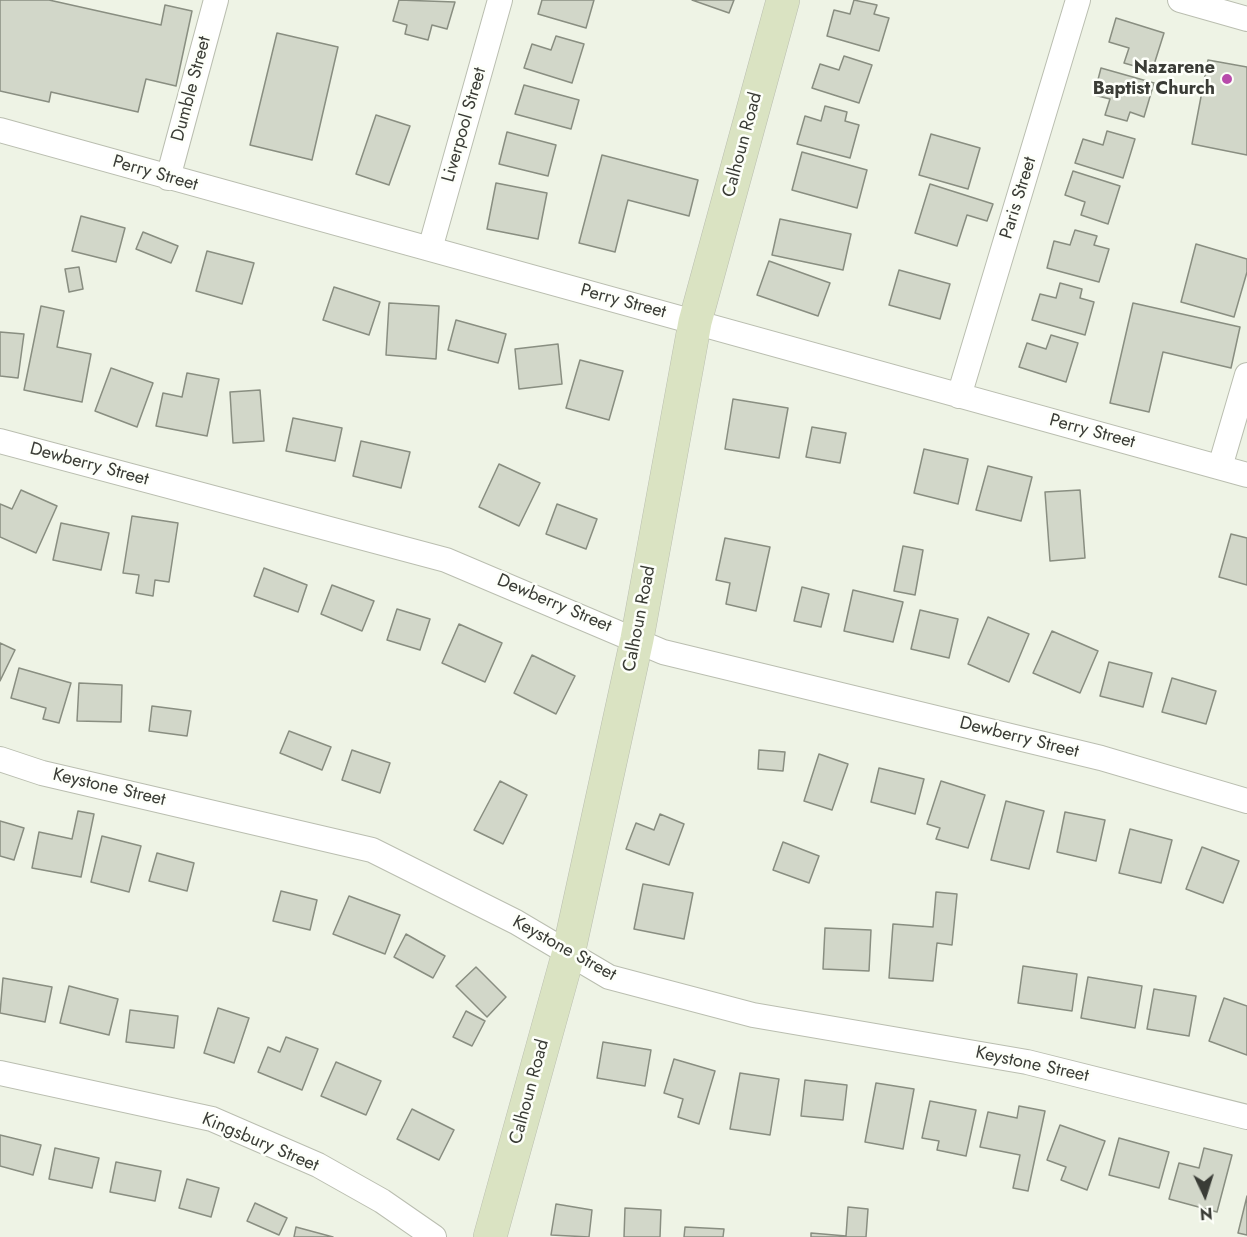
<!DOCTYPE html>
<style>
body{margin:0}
#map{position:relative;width:1247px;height:1237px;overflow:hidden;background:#eef3e5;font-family:Jost,sans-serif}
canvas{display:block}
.north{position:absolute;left:1175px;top:1165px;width:60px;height:60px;-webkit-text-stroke:4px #fdfff9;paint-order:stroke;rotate:176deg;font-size:16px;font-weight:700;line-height:24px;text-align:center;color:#3a3c36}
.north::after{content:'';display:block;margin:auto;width:21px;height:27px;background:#3a3c36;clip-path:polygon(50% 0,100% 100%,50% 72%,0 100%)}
</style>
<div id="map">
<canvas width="1247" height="1237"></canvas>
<div class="north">N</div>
</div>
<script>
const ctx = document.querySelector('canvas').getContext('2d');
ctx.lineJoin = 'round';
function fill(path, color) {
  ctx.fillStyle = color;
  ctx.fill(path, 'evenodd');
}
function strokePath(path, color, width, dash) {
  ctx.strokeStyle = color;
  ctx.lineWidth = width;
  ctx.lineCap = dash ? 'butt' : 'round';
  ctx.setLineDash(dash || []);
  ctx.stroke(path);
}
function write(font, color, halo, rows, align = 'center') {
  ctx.font = font + ' Jost,sans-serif';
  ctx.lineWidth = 5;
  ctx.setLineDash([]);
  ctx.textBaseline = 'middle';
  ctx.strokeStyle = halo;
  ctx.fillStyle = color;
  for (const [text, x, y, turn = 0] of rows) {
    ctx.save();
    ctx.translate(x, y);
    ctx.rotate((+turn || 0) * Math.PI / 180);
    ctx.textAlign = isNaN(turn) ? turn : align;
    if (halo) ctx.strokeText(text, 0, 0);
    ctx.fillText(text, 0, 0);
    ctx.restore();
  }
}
const building = new Path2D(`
 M0 0H49L161 25 165 5 192 11 176 86 146 79 138 112 51 92 49 102 0 91Z
 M399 0 455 2 447 29 432 25 428 40 405 34 407 25 393 21Z
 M542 0H594L586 28 538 14Z
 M692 0H734L729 13Z
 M854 0 877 5 874 14 889 18 879 51 827 36 834 10 850 14Z
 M1116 18 1164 33 1152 71 1124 63 1129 48 1109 42Z
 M277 33 338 47 312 160 250 145Z
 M556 36 584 44 572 83 524 68 532 44 551 50Z
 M844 56 872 65 859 103 812 88 820 64 839 70Z
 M1208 60 1247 67V155L1192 144Z
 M1101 68 1154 83 1144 117 1130 112 1127 121 1105 115 1110 99 1094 95Z
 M524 85 579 100 571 129 515 114Z
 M825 106 847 112 845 121 859 125 850 158 797 144 805 116 821 121Z
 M376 115 410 126 389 185 356 174Z
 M1107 131 1135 139 1123 178 1075 163 1083 139 1103 145Z
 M507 132 556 145 548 176 499 164Z
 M931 134 980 148 968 189 919 175Z
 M802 152 867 170 857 208 792 190Z
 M602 155 698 180 689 216 628 200 615 252 579 243Z
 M1073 171 1120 186 1108 224 1081 215 1085 202 1065 195Z
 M496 183 547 193 538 239 487 229Z
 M930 184 993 204 987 221 967 215 957 246 915 233Z
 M81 216 125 228 116 262 72 251Z
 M780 219 851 234 843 270 772 255Z
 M1075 230 1097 236 1094 245 1109 249 1099 282 1047 268 1054 241 1070 245Z
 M143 232 178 246 171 263 136 249Z
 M1196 244 1247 259V272L1234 317 1181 302Z
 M207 251 254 263 242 304 196 291Z
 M769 261 830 283 818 316 757 295Z
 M79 267 83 289 69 292 65 269Z
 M899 270 950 284 940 319 889 305Z
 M1060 283 1082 289 1080 298 1094 302 1085 335 1032 320 1040 294 1056 298Z
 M334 287 380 302 369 335 323 320Z
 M389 303 439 306 436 359 386 355Z
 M1133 303 1240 327 1231 368 1163 352 1149 412 1110 403Z
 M41 306 64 311 57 347 91 354 82 402 24 390Z
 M456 320 506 334 498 363 448 350Z
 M0 332 24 334 18 378 0 376Z
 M1051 335 1078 343 1066 382 1019 367 1027 343 1046 349Z
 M558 344 562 384 519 389 515 349Z
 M580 360 623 371 609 420 566 408Z
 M111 368 153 383 137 427 95 411Z
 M187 373 219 379 207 436 156 426 163 393 182 397Z
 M260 390 264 441 233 443 230 392Z
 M733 399 788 408 779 458 725 449Z
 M293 418 342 428 335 461 286 451Z
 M812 427 846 433 840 463 806 457Z
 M361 441 410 452 401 488 353 476Z
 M924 449 968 459 958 504 914 493Z
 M499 464 540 483 519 526 479 507Z
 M988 466 1032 477 1021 521 976 510Z
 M21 490 57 506 36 553 0 537V504L12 509Z
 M1080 490 1085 558 1050 561 1045 492Z
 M557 504 597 519 586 549 546 534Z
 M132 516 178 523 169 582 155 580 153 596 136 593 139 575 123 573Z
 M61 523 109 533 101 570 53 560Z
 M1231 534 1247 538V585L1219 577Z
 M725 538 770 547 756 611 726 604 730 583 716 580Z
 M903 546 923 550 915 595 894 591Z
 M264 568 307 585 298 612 254 596Z
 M332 585 374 601 362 631 321 614Z
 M802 587 829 594 821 627 794 621Z
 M853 590 903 602 893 642 844 631Z
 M397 609 430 619 420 650 387 640Z
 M920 610 958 619 949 658 911 649Z
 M988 617 1029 634 1009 682 968 664Z
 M459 624 502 643 485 682 442 663Z
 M1052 631 1098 651 1080 693 1033 673Z
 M0 643 15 650 0 681Z
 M532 655 575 676 556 714 514 693Z
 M1109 662 1152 673 1143 707 1100 696Z
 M19 668 71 683 59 723 43 719 46 708 11 698Z
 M1172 678 1216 691 1206 724 1162 712Z
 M79 683 122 685 121 722 77 721Z
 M152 706 191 711 187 736 149 731Z
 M289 731 331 747 322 770 280 753Z
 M352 750 390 763 380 793 342 780Z
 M759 750 785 752 783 771 758 769Z
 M819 754 848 764 832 810 804 801Z
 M879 768 924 779 915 814 871 802Z
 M500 781 527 795 503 844 474 830Z
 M941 781 985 795 968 848 936 839 940 828 927 824Z
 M1006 801 1044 811 1029 869 991 860Z
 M78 811 94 814 81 877 32 868 39 832 72 839Z
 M1065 812 1105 820 1096 861 1057 852Z
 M660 814 684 824 669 865 626 849 636 823 654 830Z
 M0 821 24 828 14 860 0 856Z
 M1130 829 1172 840 1161 883 1119 873Z
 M102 836 141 846 129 892 91 882Z
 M783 842 819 856 809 883 773 870Z
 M1202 847 1239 861 1223 903 1186 889Z
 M157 853 194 863 187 891 149 881Z
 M643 884 693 893 684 939 634 929Z
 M281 891 317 900 310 930 273 921Z
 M936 892 957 894 952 945 937 943 933 981 889 978 893 924 933 927Z
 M349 896 400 915 385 954 333 934Z
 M825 928 871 930 869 971 823 969Z
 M406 934 445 956 433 978 394 957Z
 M1023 966 1077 974 1072 1011 1018 1003Z
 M476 967 506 997 487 1017 456 986Z
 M1088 977 1142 986 1135 1028 1081 1018Z
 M3 978 52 987 45 1022 0 1013Z
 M69 986 118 999 109 1035 60 1023Z
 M1154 989 1196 996 1189 1036 1147 1029Z
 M1224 998 1247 1006V1055L1209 1041Z
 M218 1008 249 1018 234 1063 204 1053Z
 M130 1010 178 1016 174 1048 126 1042Z
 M466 1011 485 1021 472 1046 453 1037Z
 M286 1037 318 1049 302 1090 258 1072 268 1047 280 1052Z
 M603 1042 651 1050 645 1086 597 1078Z
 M674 1059 715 1071 699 1124 678 1117 683 1099 664 1093Z
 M336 1062 381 1081 366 1115 321 1096Z
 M740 1073 779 1079 770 1135 730 1129Z
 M805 1080 847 1085 843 1120 801 1116Z
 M876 1083 914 1089 903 1149 865 1142Z
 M930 1101 976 1110 966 1156 937 1150 939 1141 922 1138Z
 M1019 1106 1045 1111 1028 1191 1013 1188 1020 1155 980 1147 988 1112 1017 1118Z
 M412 1109 454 1130 439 1160 397 1139Z
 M1060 1125 1105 1141 1087 1190 1061 1180 1066 1167 1047 1160Z
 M0 1135 41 1145 33 1175 0 1166Z
 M1119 1138 1169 1152 1159 1188 1109 1175Z
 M55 1148 99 1158 92 1188 49 1179Z
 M1204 1148 1232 1155 1217 1212 1169 1199 1179 1163 1199 1168Z
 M116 1162 161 1171 155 1201 110 1192Z
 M187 1179 219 1188 211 1217 179 1208Z
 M1247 1196V1235L1238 1233Z
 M255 1203 287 1218 279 1235 247 1221Z
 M556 1204 592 1210 589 1237 551 1235Z
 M848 1207 868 1209 866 1237H811V1233L846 1236Z
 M625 1208 661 1210 660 1237H624Z
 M296 1227 333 1237H294Z
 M685 1227 724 1229 723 1237H684Z`);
const street = new Path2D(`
 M1180 0 1247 19
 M0 130 1247 475
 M168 178 216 0
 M430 249 500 0
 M959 396 1078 0
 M0 441 446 560 663 652 1101 758 1247 801
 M1220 467 1247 375
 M0 759 42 773 372 850 516 922 609 977 753 1015 1027 1062 1247 1117
 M0 1073 212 1119 318 1165 382 1201 434 1237`);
const secondary = new Path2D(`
 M490 1237 568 955 637 639 695 322 783 0`);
const markers = [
 [1227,79,6,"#b84bab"]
];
const poiNames = [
 ["Nazarene",1215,69],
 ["Baptist Church",1215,90]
];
const streetNames = [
 ["Dumble Street",192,89,-75],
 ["Liverpool Street",465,125,-74],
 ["Calhoun Road",743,145,-75],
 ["Perry Street",155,174,16],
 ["Paris Street",1019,198,-73],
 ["Perry Street",623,302,15],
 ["Perry Street",1092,432,15],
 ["Dewberry Street",89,465,15],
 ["Dewberry Street",554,604,23],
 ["Calhoun Road",640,619,-79],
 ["Dewberry Street",1019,738,14],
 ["Keystone Street",109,788,13],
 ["Keystone Street",564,949,29],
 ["Keystone Street",1032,1065,12],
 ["Calhoun Road",530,1092,-75],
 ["Kingsbury Street",260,1143,23]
];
fill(building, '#d2d7c9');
strokePath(building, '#898e81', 1.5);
strokePath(street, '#babeb0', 26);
strokePath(secondary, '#babeb0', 34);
strokePath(street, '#fff', 24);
strokePath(secondary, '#dae3c2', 33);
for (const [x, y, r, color] of markers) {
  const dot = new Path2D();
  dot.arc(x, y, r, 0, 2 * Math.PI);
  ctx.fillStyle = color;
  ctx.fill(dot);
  strokePath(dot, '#fdfff9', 2);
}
write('bold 18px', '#3a3c36', '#fdfff9', poiNames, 'right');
write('18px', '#3a3c36', '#fdfff9', streetNames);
</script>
